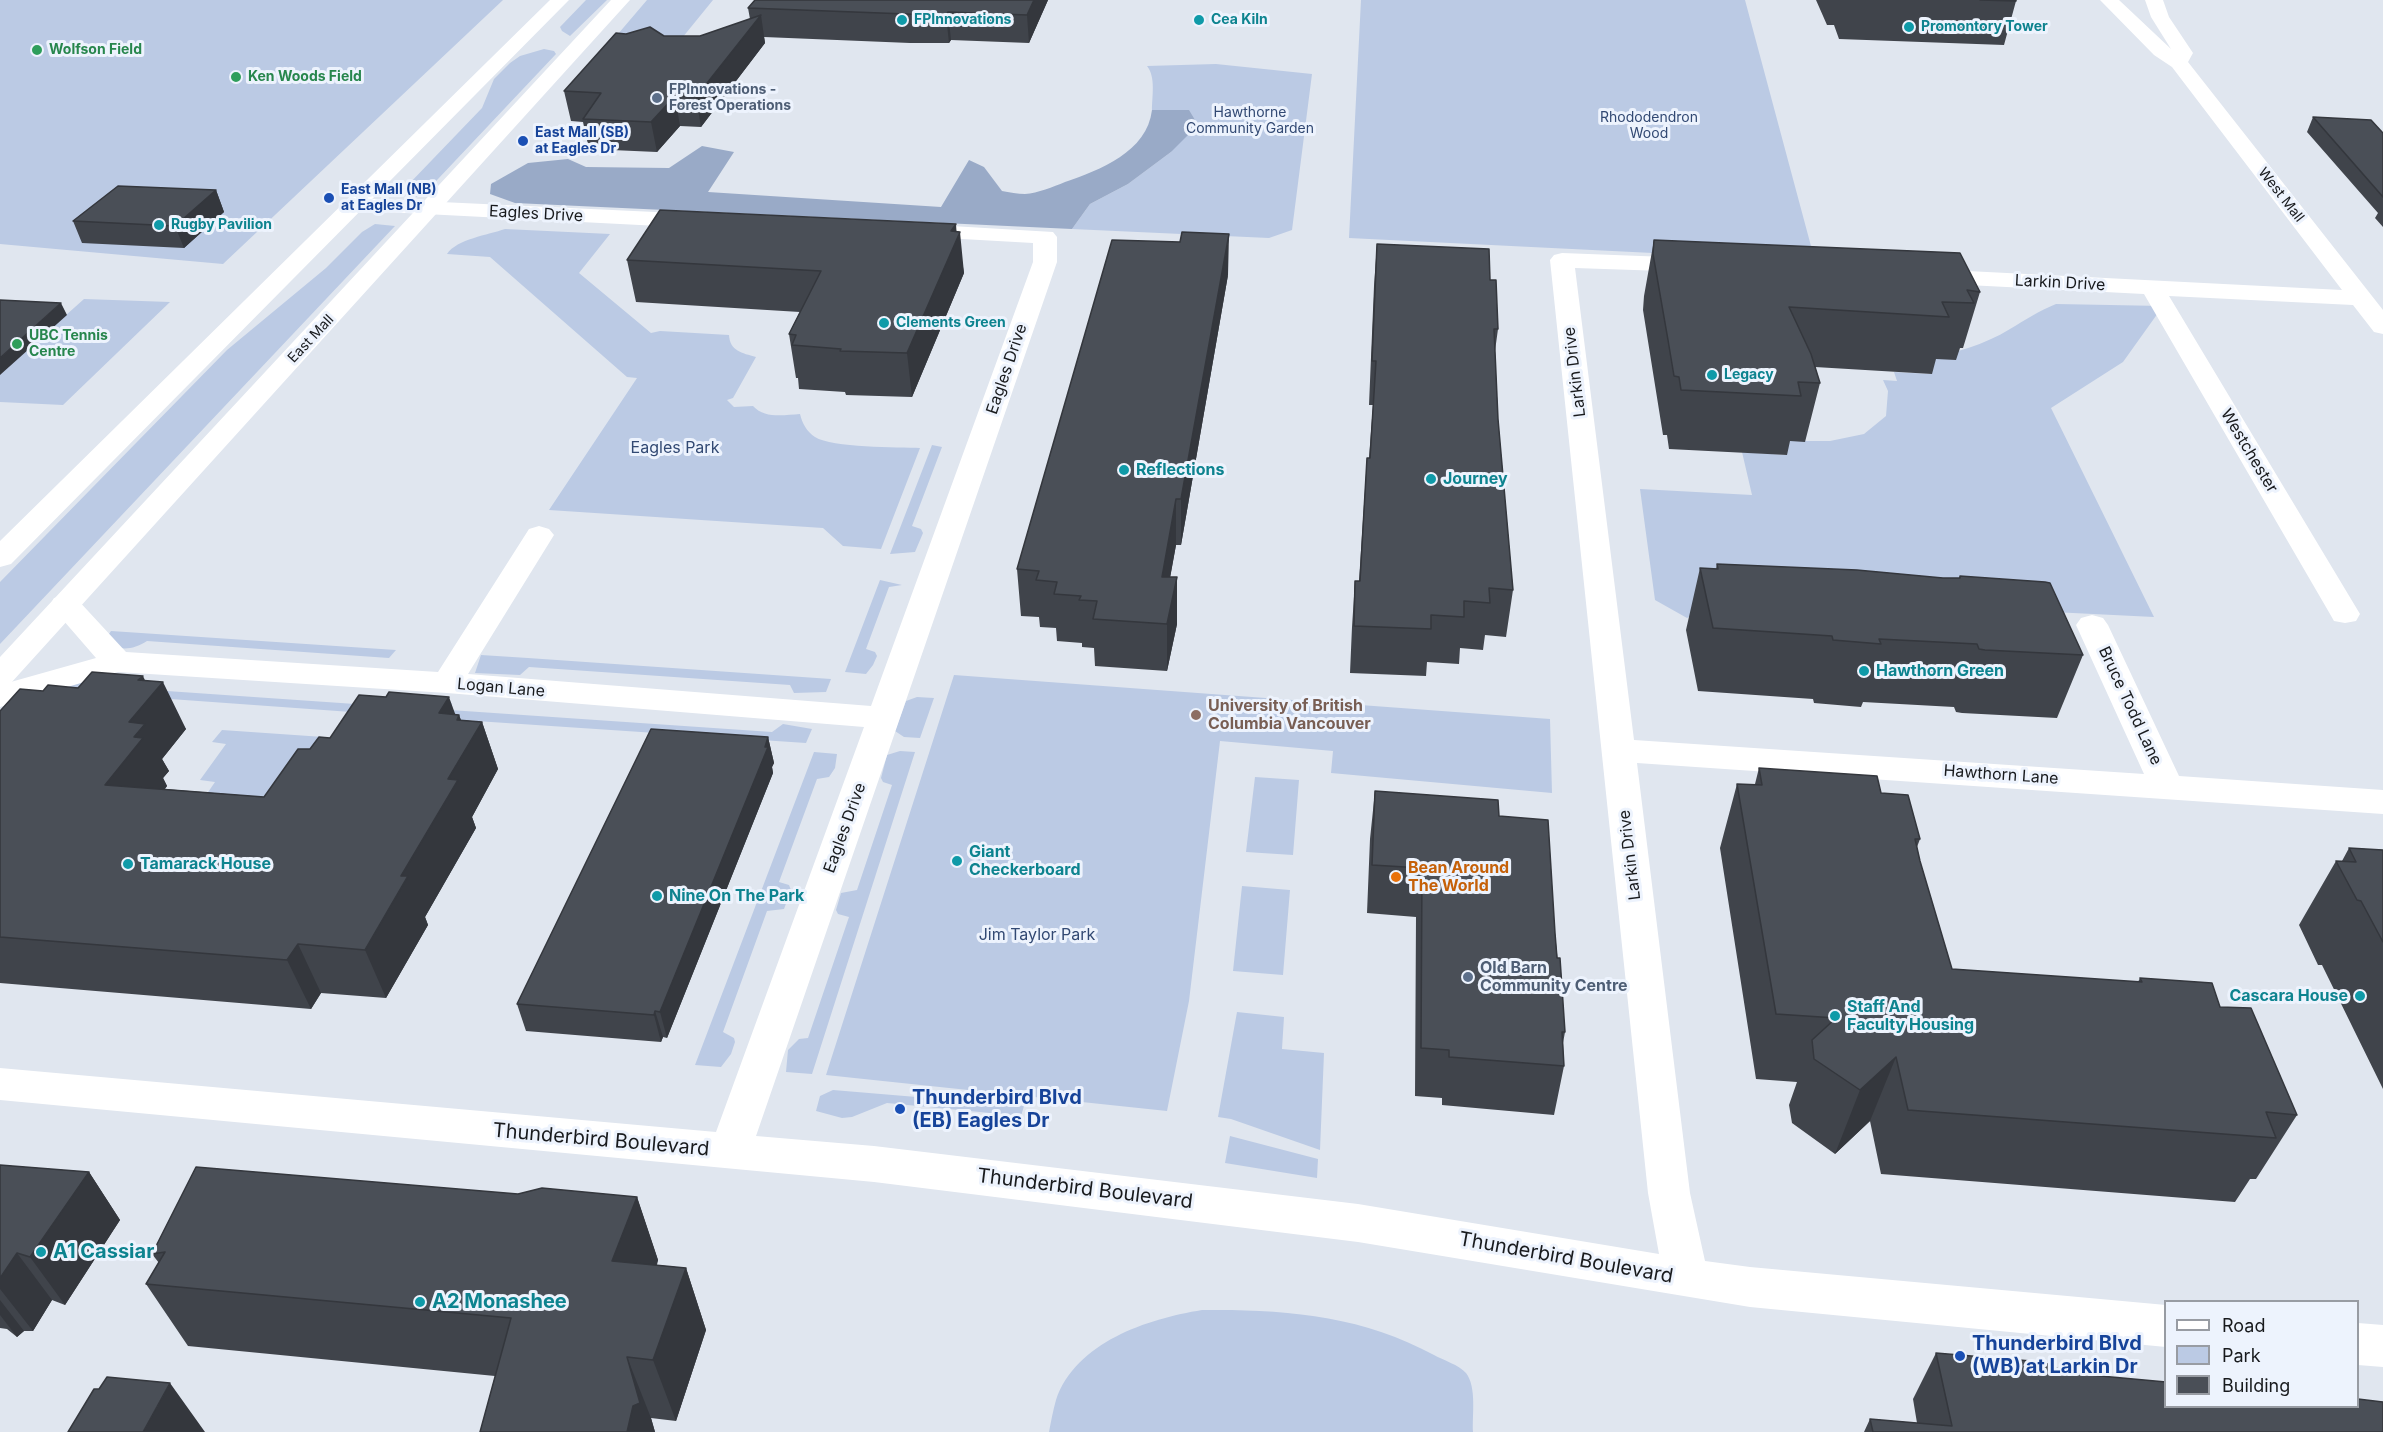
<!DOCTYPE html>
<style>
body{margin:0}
#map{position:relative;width:2383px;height:1432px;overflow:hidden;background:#e0e6ef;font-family:Inter,sans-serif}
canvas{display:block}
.legend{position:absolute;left:2164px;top:1300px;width:195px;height:108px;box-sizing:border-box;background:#edf3fd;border:2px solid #989ca3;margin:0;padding:8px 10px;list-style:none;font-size:18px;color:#181a1d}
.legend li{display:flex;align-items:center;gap:12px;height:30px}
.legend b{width:30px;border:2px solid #989ca3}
</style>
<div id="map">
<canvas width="2383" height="1432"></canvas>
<ul class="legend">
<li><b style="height:8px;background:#fff"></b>Road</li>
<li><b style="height:16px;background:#bbcae4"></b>Park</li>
<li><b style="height:16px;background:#4a4f57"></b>Building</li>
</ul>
</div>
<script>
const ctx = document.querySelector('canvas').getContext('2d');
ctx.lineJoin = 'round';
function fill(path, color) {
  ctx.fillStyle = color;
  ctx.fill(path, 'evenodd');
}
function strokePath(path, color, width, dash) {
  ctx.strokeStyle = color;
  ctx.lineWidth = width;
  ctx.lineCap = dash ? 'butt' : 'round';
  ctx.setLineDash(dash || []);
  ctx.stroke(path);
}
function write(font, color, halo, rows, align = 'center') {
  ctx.font = font + ' Inter,sans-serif';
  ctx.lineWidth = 6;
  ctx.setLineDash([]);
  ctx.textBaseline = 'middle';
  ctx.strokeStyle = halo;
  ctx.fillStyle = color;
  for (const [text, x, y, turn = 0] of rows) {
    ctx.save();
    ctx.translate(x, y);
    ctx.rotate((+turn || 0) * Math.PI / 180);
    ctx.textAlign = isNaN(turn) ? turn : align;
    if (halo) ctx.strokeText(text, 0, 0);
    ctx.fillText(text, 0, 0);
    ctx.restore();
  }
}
const green = new Path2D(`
 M0 0H503L223 264 0 244Z
 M586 0H607L570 36 562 31 560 27Z
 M647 0H713L678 43 618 34Z
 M1361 0H1745L1815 261 1349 238Z
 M544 49 554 51 556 54 421 197H409L406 193 407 186 482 108 494 79 510 63 520 56Z
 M1216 64 1312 74 1292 230 1269 238 1072 229 1090 204 1128 184 1171 152 1189 110H1152C1152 97 1156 77 1147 66Z
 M375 224 395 226 0 644V582L227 350 326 268 362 232Z
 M505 229 610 234 579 273 651 333 660 331 729 335C730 351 742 353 756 357L733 398 727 400 734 407 753 406C765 419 784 415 800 414 802 423 807 432 815 437 832 448 898 447 920 448L881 549 843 546 823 528 549 510 637 378 627 377 490 257 447 254C457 239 488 235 505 229Z
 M84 299 170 302 63 405 0 402V374Z
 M2056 304 2163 306 2123 362 2051 408 2154 617 1728 596 1687 618 1655 600 1640 489 1752 495 1742 452 1786 455 1783 441H1830L1864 434 1886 416 1888 391 1883 380 1897 381 1894 372 1931 374 1925 359C1955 353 1984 345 2010 329 2025 320 2039 311 2056 304Z
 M932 445 942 447 912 526 921 529 923 533 915 552 890 554Z
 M880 580 902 585 889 587 866 649 875 652 877 656 873 665 866 674 845 672Z
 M111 631 396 650 389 658 147 641C132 651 119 650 103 643Z
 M481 655 528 658 831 679 826 692 794 693 790 685 529 667 520 675 475 673Z
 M954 675 1550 719 1552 793 1331 773 1333 751 1220 741 1189 1001 1167 1111 826 1075Z
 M72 679 109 687 413 708 421 717 59 691Z
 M917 697 934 698 920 738 904 737 895 731 906 701Z
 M450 701 452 704 450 710 772 732 783 724 812 729 806 743 431 718Z
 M222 730 338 738 291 799 202 801 215 782 200 780 226 744 212 742Z
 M900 751 915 752 812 1074 786 1072 788 1050 799 1039 808 1038 849 917 838 914 836 910 841 893 857 890 892 785 883 782 881 778 887 755Z
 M814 752 837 754 835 768 829 777 817 779 779 882 789 885 791 890 784 909 767 911 723 1032 734 1038 735 1042 731 1054 721 1067 695 1065Z
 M1255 777 1299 780 1293 855 1246 852Z
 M1242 886 1290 890 1283 975 1233 971Z
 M1237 1012 1284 1017 1282 1049 1324 1053 1320 1150 1231 1119 1218 1117Z
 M833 1090 1024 1106 1021 1116 887 1103 852 1117 842 1118 816 1111 820 1096Z
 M1230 1136 1318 1159 1317 1178 1225 1163Z
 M1202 1310C1283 1309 1361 1315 1434 1355 1443 1360 1459 1365 1466 1373 1477 1387 1472 1416 1473 1432H1049C1051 1421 1053 1411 1056 1400 1076 1342 1147 1319 1202 1310Z`);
const forest = new Path2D(`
 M1152 110H1189L1198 125 1171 152 1128 184 1090 204 1072 229 515 203 490 194 491 184 528 163 568 159 586 167 669 168 702 146 734 152 708 192 941 207 969 160 984 167 1002 191C1009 192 1018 194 1025 194 1038 193 1053 187 1065 182 1100 170 1147 152 1152 110Z`);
const street = new Path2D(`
 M2100 0H2119L2171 49 2151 17 2145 0H2163L2169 17 2193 53 2188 62 2383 310V334L2374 332 2353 305 2169 296 2360 614 2356 621 2345 623 2334 621 2330 614 2144 294 1928 283 1920 281 1916 276 1920 271 1928 269 2342 290 2172 67 2154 55Z
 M355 198 698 214 706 216 709 221 706 226 698 228 347 210 344 205 347 200Z
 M917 224 1053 232 1057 237V262L756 1136 874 1146 1358 1204 1659 1254 1648 1193 1550 260 1554 255 1562 253 1693 258 1701 260 1705 265 1701 270 1693 272 1575 268 1634 740 2144 774 2076 625 2081 618 2092 615 2103 618 2108 625 2179 776 2383 790V814L1637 763 1690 1193 1705 1261 1750 1267 2166 1305V1347L1750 1307 1358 1242 874 1182 0 1100V1068L716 1132 864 727 447 693 118 672 0 707V685L96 658 50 605 54 598 65 596 76 598 126 652 438 672 529 529 539 526 549 529 554 535 468 674 871 706 1033 262V243L909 236 906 231 909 226Z
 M2358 1323 2383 1325V1367L2358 1365Z`);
const secondary = new Path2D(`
 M550 0H569L11 564 0 567V541Z
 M611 0H630L11 683 0 686V657Z`);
const wall = new Path2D(`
 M1048 0 1029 43 951 40 949 43H910L764 37 765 43 701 127 680 126 657 152 589 149 583 122 571 121 564 91 664 36H700L750 19 748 8Z
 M1816 0H2016V1L2004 45 1839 39 1834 25H1827Z
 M2313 117 2383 133V227L2375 218 2378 213 2307 132Z
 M216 190 224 212 184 248 82 243 73 221Z
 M957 231 964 273 912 397 846 395 845 392 799 389 798 378H796L789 334 800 312 636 302 627 260Z
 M1654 240 1980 292 1963 348H1960L1956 360 1936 359 1932 374 1815 367 1820 383 1805 442 1790 441 1787 455 1669 449 1667 435H1663L1643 310 1644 296Z
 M1377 244 1490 280 1498 329 1495 351 1498 419 1513 590 1506 637 1485 635 1483 650 1460 648 1459 664 1427 662 1426 676 1350 673 1352 627 1355 581H1359L1367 458H1369L1373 405H1369L1374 286Z
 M1228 275 1181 545H1176L1170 577H1177V624L1167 671 1095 666 1094 648 1082 647V643L1057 641 1056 628 1040 627 1039 617 1021 616 1017 569Z
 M1717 564 1943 578H1959L1960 576 2083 655 2057 718 1962 713 1956 712 1954 707 1863 702 1861 707 1814 703 1813 699 1698 691 1686 630 1700 568 1716 569Z
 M145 681 186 729 162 759 169 771 163 778 167 786 165 789 264 797 310 749 330 738 455 714 459 715 461 720 482 722 498 769 472 817 476 828 425 917 428 925 386 998 321 993 311 1009 0 983V711L43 691Z
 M768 737 774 763 772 767 773 773 667 1038 663 1037 661 1042 526 1031 517 1004Z
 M1759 768 1881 793 1920 839 1917 847 1920 861 1952 969 2138 982 2140 978 2220 1007 2297 1115 2256 1179H2250L2235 1202 1881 1174 1870 1121 1835 1154 1792 1123 1789 1105 1797 1082 1756 1079 1720 848 1737 784H1755Z
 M1375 791 1499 816 1555 933 1565 1032 1563 1043 1564 1066 1554 1115 1442 1105V1098L1415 1096 1416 917 1367 913 1370 839Z
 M2349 848 2383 850V1089L2322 965H2318L2299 925 2336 861H2342Z
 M0 1165 89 1172 120 1220 65 1305 52 1300 33 1331H24L17 1337 7 1329 0 1328Z
 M518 1194 637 1197 658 1260 657 1265 686 1268 706 1330 676 1421 651 1418 655 1432H480L495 1376 188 1346 146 1284 159 1263 152 1254Z
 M1936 1353 2068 1373 2383 1432H1864L1870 1419 1917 1423 1913 1399Z`);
const shadedWall = new Path2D(`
 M1034 0H1048L1029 43 1027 15Z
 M948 12 951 40 949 43 946 15Z
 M761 15 765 43 701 127 696 97Z
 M675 96 680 126 657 152 651 122Z
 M216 190 224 212 184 248 175 226Z
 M956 224 957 239 960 232 964 273 912 397 907 353 951 231Z
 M1229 234 1228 275 1181 545V499Z
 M61 303 67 315 0 375V358Z
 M1176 499V545L1162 623V577Z
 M1177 577V624L1167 671V624Z
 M143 676 152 695 163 682 186 729 162 759 169 771 163 778 167 786 131 833 105 785 129 722 138 680Z
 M449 697 457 719 459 715 469 743 482 722 498 769 472 817 476 828 425 917 428 925 386 998 365 950 448 779 439 713Z
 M768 737 774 763 772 767 773 773 667 1038 660 1012Z
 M298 944 321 993 311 1009 287 960Z
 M655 1011 663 1037 661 1042 654 1015Z
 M1896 1057 1870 1121 1835 1154 1860 1090Z
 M89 1172 120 1220 65 1305 30 1257Z
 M637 1197 658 1260 635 1324 612 1261Z
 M17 1253 52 1300 33 1331 0 1289V1278Z
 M686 1268 706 1330 676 1421 653 1360Z
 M0 1300 24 1331 17 1337 0 1315Z
 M627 1357 651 1418 655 1432H627Z
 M170 1383 205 1432H143Z`);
const building = new Path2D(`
 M755 0H1034L1027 15 948 12 946 15 907 14 748 8Z
 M1980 0H2016V1Z
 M761 15 696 97 675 96 651 122 583 119 601 93 564 91 616 33 626 34 650 27 664 36H700Z
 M2313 117 2371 120 2383 133V197Z
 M118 186 216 190 175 226 73 221Z
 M660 210 956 224 951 231 960 232 907 353 840 351 841 349 792 345 796 335 789 334 821 271 627 260Z
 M1182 232 1229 234 1181 499H1176L1162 577H1177L1167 624 1093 619 1097 601 1079 600 1081 596 1054 594 1057 582 1036 580 1039 571 1017 569 1112 240 1180 242Z
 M1654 240 1960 253 1980 292 1967 290 1974 303 1942 302 1949 317 1789 307 1811 354 1820 383 1798 382 1801 396 1681 390 1679 377 1674 376 1668 340 1653 254Z
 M1377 244 1489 249 1490 280H1496L1498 329H1494L1498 419 1513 590 1489 588 1490 603 1464 601V617L1431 615V629L1354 626 1355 581H1360L1367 458H1370L1376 361H1372Z
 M0 300 61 303 0 358Z
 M1717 564 1857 570 1943 578H1960V576L2045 582 2050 583 2083 655 1985 650 1979 649 1977 644 1879 639 1881 644 1833 640 1832 636 1713 628 1700 568 1718 569Z
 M92 672 143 676 138 680 163 682 129 722 145 724 134 737 143 738 105 785 264 797 298 749H310L319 737 330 738 359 695 386 697 389 692 449 697 439 713 459 715 457 720 482 722 448 779 458 780 401 876H408L365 950 298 944 287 960 0 937V711L20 689 43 691 48 685 78 688Z
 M651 729 768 737 765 747H768L660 1012 655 1011 654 1015 517 1004Z
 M1759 768 1877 776 1881 793 1908 795 1920 839H1915L1920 861 1952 969 2142 982 2140 978 2212 983 2220 1007 2251 1008 2297 1115 2266 1112 2276 1138 1908 1110 1896 1057 1860 1090 1814 1059 1812 1040 1836 1018 1776 1014 1737 784 1762 785Z
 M1375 791 1498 800 1499 816 1548 820 1555 933 1557 958H1560L1565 1032H1562L1564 1066 1449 1057V1050L1421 1048 1422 868 1372 865Z
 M2349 848 2383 850V942L2361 901 2357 900 2336 861 2356 862Z
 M0 1165 89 1172 30 1257 17 1253 0 1278Z
 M196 1167 518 1194 542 1188 637 1197 612 1261 686 1268 653 1360 627 1357 640 1403 633 1406 627 1432H480L511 1318 146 1284 165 1252 152 1254Z
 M1936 1353 2043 1362 2068 1373 2166 1382V1407H2358V1399L2383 1402V1432H1873L1870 1419 1952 1426Z
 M107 1377 170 1383 143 1432H68L94 1389H99Z`);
const markers = [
 [902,20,6,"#0f9aa8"],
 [1199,20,6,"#0f9aa8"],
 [1909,27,6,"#0f9aa8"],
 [37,50,6,"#2e9e5b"],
 [236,77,6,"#2e9e5b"],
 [657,98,6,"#5c6f8a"],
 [523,141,6,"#1a4fb4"],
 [329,198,6,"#1a4fb4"],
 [159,225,6,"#0f9aa8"],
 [884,323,6,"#0f9aa8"],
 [17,344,6,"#2e9e5b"],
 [1712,375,6,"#0f9aa8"],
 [1124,470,6,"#0f9aa8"],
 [1431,479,6,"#0f9aa8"],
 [1864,671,6,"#0f9aa8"],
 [1196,715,6,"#8d6e63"],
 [957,861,6,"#0f9aa8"],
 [128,864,6,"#0f9aa8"],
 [1396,877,6,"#e8710a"],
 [657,896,6,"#0f9aa8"],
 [1468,977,6,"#5c6f8a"],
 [2360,996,6,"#0f9aa8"],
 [1835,1016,6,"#0f9aa8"],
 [900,1109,6,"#1a4fb4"],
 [41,1252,6,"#0f9aa8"],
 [420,1302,6,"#0f9aa8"],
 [1960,1356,6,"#1a4fb4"]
];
const farCulturenames = [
 ["FPInnovations",914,20],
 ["Cea Kiln",1211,20],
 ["Promontory Tower",1921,27],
 ["Rugby Pavilion",171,225],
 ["Clements Green",896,323],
 ["Legacy",1724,375]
];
const farLeisurenames = [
 ["Wolfson Field",49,50],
 ["Ken Woods Field",248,77],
 ["UBC Tennis",29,336],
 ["Centre",29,352]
];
const farServicenames = [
 ["FPInnovations -",669,90],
 ["Forest Operations",669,106]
];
const farParknames = [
 ["Hawthorne",1250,113],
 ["Community Garden",1250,129],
 ["Rhododendron",1649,118],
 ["Wood",1649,134]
];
const farTransitnames = [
 ["East Mall (SB)",535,133],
 ["at Eagles Dr",535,149],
 ["East Mall (NB)",341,190],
 ["at Eagles Dr",341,206]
];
const farStreetnames = [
 ["West Mall",2281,195,52],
 ["East Mall",311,339,-47]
];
const streetNames = [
 ["Eagles Drive",536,214,3],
 ["Larkin Drive",2060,283,3],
 ["Eagles Drive",1007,369,-71],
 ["Larkin Drive",1575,372,-97],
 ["Westchester",2249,451,59],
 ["Logan Lane",501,688,5],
 ["Bruce Todd Lane",2130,706,65],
 ["Hawthorn Lane",2001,775,4],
 ["Eagles Drive",845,828,-70],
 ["Larkin Drive",1630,855,-97]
];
const parkNames = [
 ["Eagles Park",675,448],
 ["Jim Taylor Park",1037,935]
];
const cultureNames = [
 ["Reflections",1136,470],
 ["Journey",1443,479],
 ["Hawthorn Green",1876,671],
 ["Giant",969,852],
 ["Checkerboard",969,870],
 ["Tamarack House",140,864],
 ["Nine On The Park",669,896],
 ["Cascara House",2348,996,"right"],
 ["Staff And",1847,1007],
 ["Faculty Housing",1847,1025]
];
const educationNames = [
 ["University of British",1208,706],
 ["Columbia Vancouver",1208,724]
];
const foodNames = [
 ["Bean Around",1408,868],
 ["The World",1408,886]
];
const serviceNames = [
 ["Old Barn",1480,968],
 ["Community Centre",1480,986]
];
const nearTransitnames = [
 ["Thunderbird Blvd",912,1098],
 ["(EB) Eagles Dr",912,1121],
 ["Thunderbird Blvd",1972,1344],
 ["(WB) at Larkin Dr",1972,1367]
];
const nearStreetnames = [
 ["Thunderbird Boulevard",601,1140,5],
 ["Thunderbird Boulevard",1085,1189,7],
 ["Thunderbird Boulevard",1566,1258,10]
];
const nearCulturenames = [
 ["A1 Cassiar",53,1252],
 ["A2 Monashee",432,1302]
];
fill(green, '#bbcae4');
fill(forest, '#99aac7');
fill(street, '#fff');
fill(secondary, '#fff');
fill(wall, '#40444b');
fill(shadedWall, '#34373d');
fill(building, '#4a4f57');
strokePath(building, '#34373d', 1.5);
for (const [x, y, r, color] of markers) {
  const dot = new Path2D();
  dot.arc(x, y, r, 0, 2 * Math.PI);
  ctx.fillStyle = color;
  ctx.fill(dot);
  strokePath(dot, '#edf3fd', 2);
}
write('bold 14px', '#0d838f', '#edf3fd', farCulturenames, 'left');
write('bold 14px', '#27864d', '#edf3fd', farLeisurenames, 'left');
write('bold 14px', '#4e5e75', '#edf3fd', farServicenames, 'left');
write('14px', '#324973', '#edf3fd', farParknames);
write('bold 14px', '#164399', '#edf3fd', farTransitnames, 'left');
write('14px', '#181a1d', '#edf3fd', farStreetnames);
write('16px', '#181a1d', '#edf3fd', streetNames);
write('16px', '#324973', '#edf3fd', parkNames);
write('bold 16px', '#0d838f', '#edf3fd', cultureNames, 'left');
write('bold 16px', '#785e54', '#edf3fd', educationNames, 'left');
write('bold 16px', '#c56008', '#edf3fd', foodNames, 'left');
write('bold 16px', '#4e5e75', '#edf3fd', serviceNames, 'left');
write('bold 20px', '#164399', '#edf3fd', nearTransitnames, 'left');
write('20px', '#181a1d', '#edf3fd', nearStreetnames);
write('bold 20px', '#0d838f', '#edf3fd', nearCulturenames, 'left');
</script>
